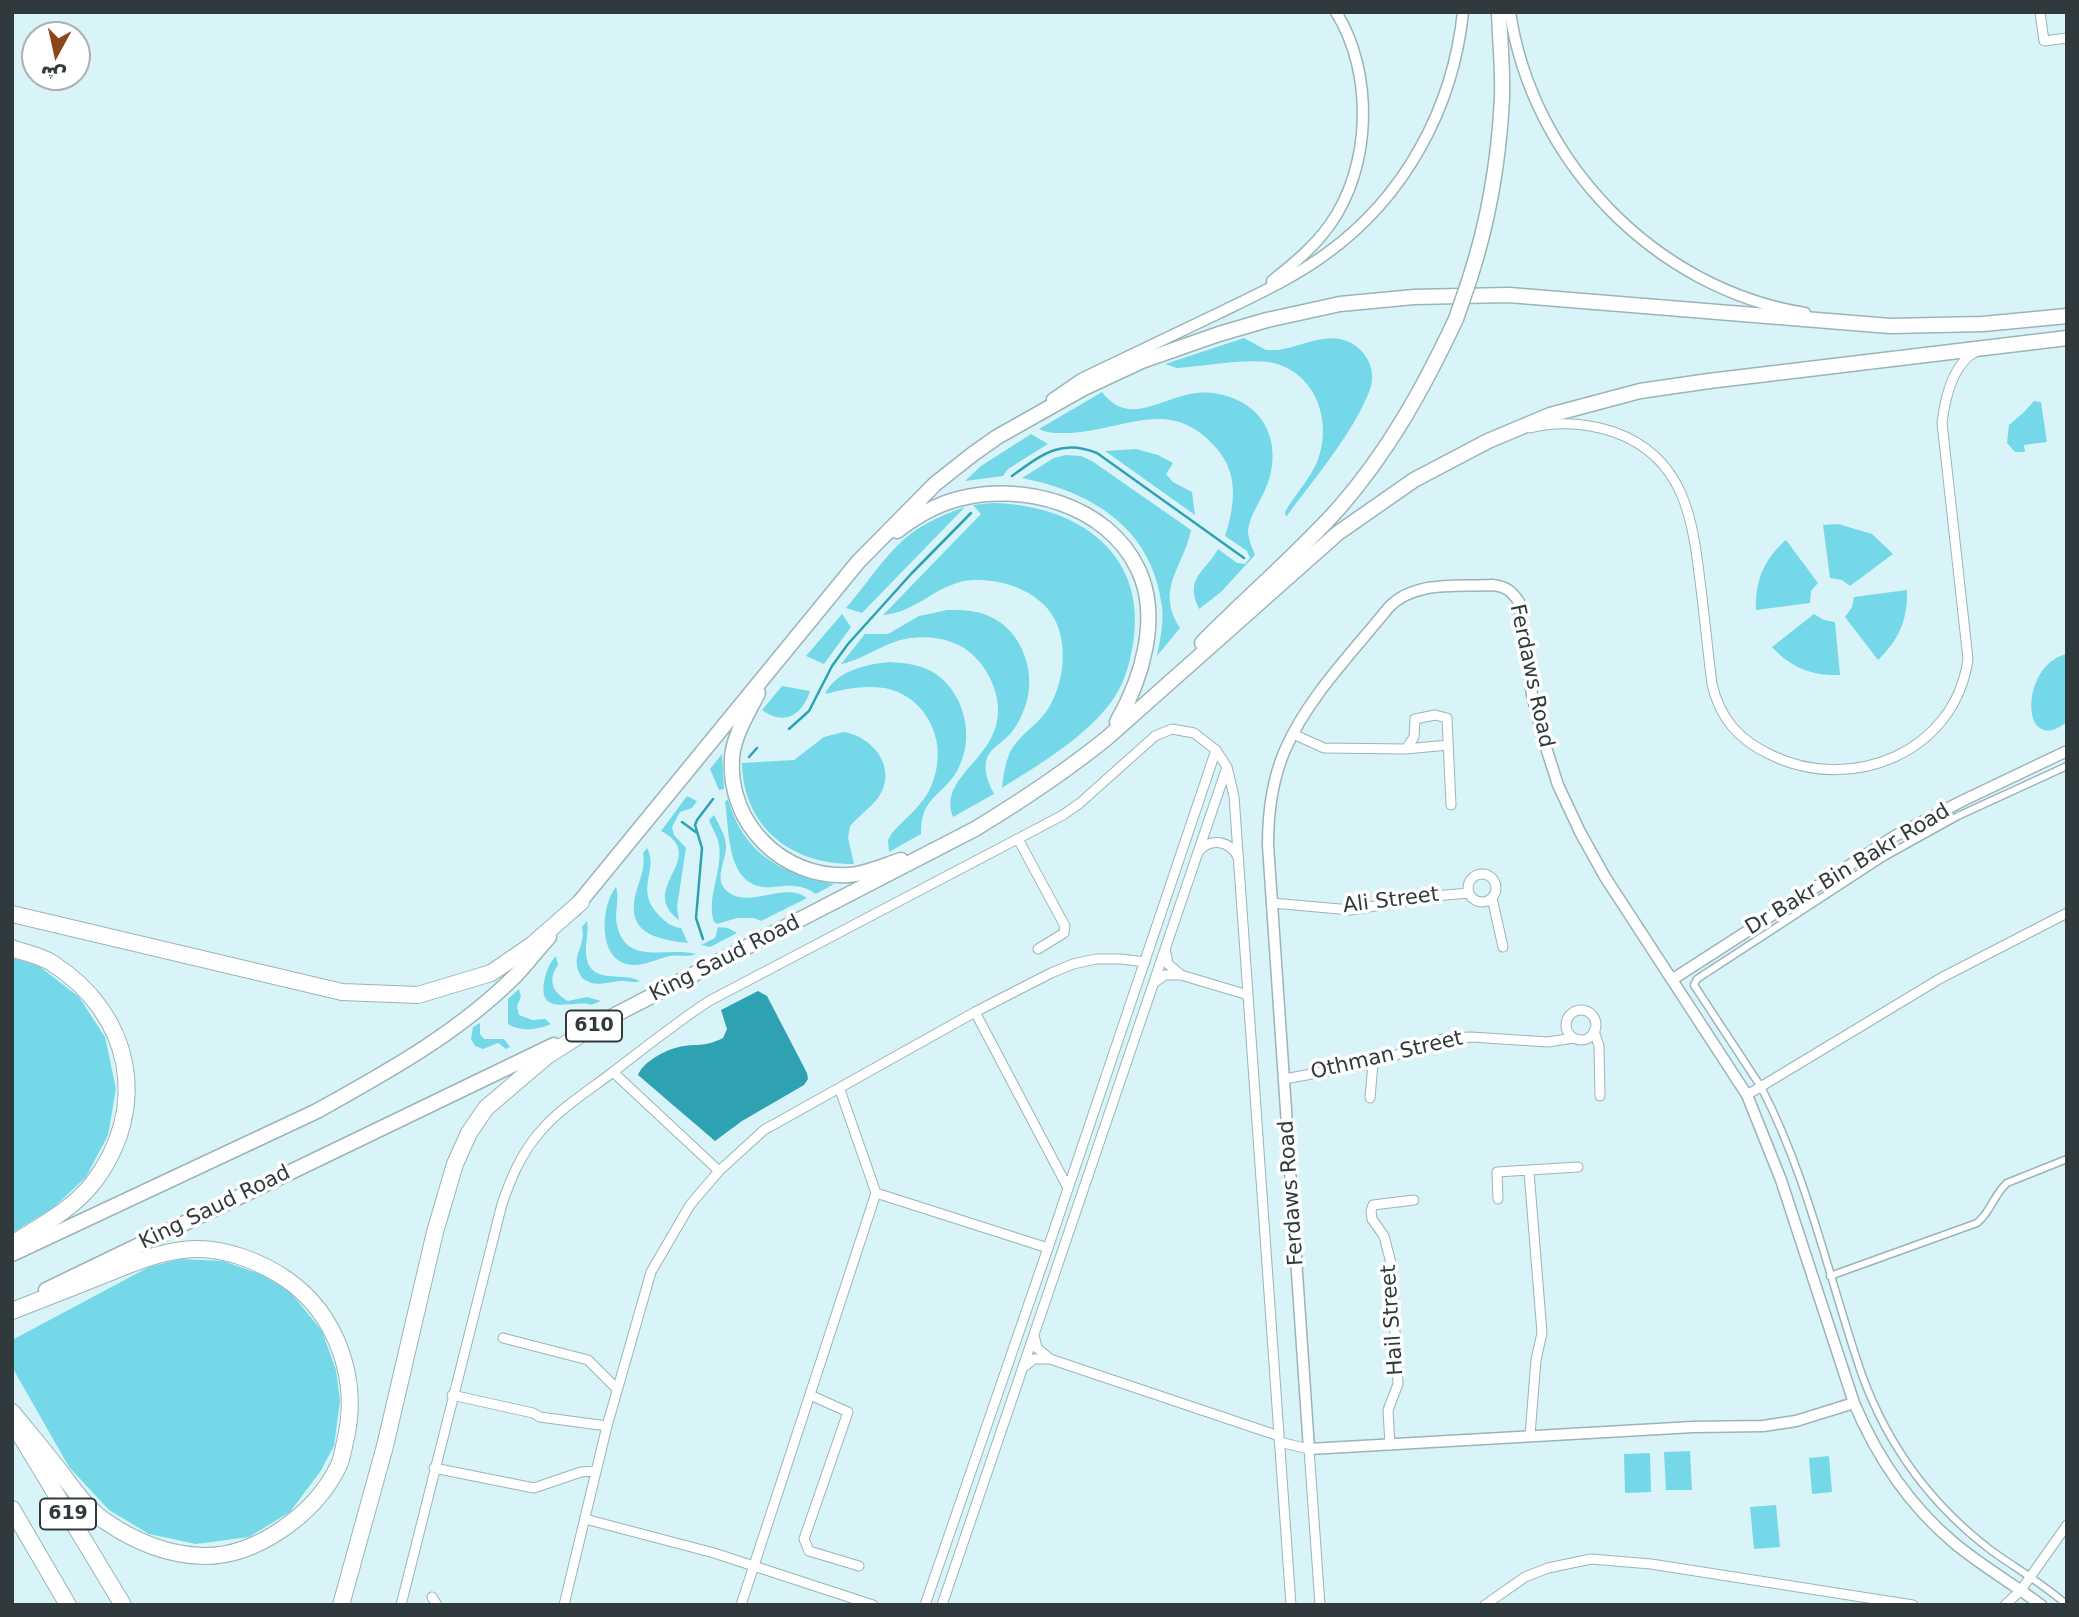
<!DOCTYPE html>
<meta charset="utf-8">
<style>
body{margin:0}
#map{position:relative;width:2079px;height:1617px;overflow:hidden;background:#d9f4f9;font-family:"DejaVu Sans",Cairo,sans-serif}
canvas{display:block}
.frame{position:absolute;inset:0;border:14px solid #303a3c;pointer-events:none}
.north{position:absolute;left:21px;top:21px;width:70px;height:70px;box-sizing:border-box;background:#fff;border:2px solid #acb0b1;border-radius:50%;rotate:188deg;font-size:19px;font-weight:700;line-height:28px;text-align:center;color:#303a3c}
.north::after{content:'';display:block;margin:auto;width:24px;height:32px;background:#8b471a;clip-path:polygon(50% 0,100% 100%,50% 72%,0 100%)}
</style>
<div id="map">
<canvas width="2079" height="1617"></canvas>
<div class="frame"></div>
<div class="north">ش</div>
</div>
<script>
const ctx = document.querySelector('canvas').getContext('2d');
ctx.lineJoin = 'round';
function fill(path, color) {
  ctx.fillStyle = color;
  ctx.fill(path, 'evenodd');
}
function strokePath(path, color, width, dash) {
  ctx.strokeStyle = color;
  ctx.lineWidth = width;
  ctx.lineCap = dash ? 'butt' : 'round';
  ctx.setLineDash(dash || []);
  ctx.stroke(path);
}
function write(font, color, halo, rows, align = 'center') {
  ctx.font = font + ' "DejaVu Sans",sans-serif';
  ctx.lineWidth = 7;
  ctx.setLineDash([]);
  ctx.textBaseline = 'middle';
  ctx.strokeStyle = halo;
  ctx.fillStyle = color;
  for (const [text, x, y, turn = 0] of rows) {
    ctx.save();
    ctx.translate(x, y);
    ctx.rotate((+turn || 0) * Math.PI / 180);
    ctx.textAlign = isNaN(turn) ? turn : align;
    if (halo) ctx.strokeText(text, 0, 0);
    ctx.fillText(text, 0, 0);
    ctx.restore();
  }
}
const green = new Path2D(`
 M1244 338 1266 350H1277C1296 348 1320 335 1340 339 1364 344 1379 369 1369 392 1352 435 1313 480 1286 517L1285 512C1294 496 1309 480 1317 462 1334 422 1315 369 1268 362 1241 359 1205 366 1177 368L1165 364Z
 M1102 392C1128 426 1158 400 1190 394 1211 389 1238 396 1254 411 1276 432 1277 464 1265 490 1259 503 1250 516 1248 530 1248 539 1252 547 1255 555L1221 592 1199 609C1184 577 1205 573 1218 549L1237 563 1245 564 1250 558 1247 551 1225 536C1235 506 1239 474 1217 449 1171 395 1126 430 1071 433 1060 433 1049 434 1039 429Z
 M2034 401 2041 402 2047 442 2024 445 2025 452H2015L2007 443 2009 425 2023 413Z
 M1031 434 1048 444 1008 469 1003 476 965 481 981 466Z
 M1136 449 1158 455 1173 463 1166 474 1173 482 1192 492 1195 515 1105 451Z
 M1066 455 1081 456 1092 461 1191 530C1183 569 1155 588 1180 628L1157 656C1160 640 1164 623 1162 607 1153 529 1093 492 1022 478L1054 458Z
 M992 503C1072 504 1145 549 1134 637 1131 659 1126 680 1114 698 1087 737 1041 763 1002 788 1003 776 1005 764 1010 752 1019 735 1035 727 1046 712 1067 682 1071 628 1042 603 1024 586 996 579 972 580 936 583 917 613 883 615L981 514 973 505Z
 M965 507 862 613 846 608C868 583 888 549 916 530 931 520 948 513 965 507Z
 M1838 524 1872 534 1893 554 1850 586 1842 580 1830 578 1823 525Z
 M1786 540 1818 583 1811 591 1810 603 1756 610C1755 581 1764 559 1786 540Z
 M1907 590C1908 619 1899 640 1878 660L1845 617 1852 607 1854 597Z
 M947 610C961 610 976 610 989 616 1024 631 1039 678 1023 712 1019 722 1013 732 1005 739 998 745 991 749 987 758 983 771 988 782 994 794L953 817C937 772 1007 758 997 699 994 683 986 668 975 657 959 640 933 635 911 638 885 641 866 659 841 664L865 634H888L919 616Z
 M842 614 851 627 824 664 806 656Z
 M1814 614 1824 620 1835 622 1840 675C1813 676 1791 668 1772 647Z
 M2067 654V722C2020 759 2019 664 2067 654Z
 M890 662C906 663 923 665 936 674 966 695 975 740 957 771 940 799 921 796 921 834L889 852 888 840 892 833C906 817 924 805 932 784 949 744 928 696 884 688 863 685 845 689 825 694 836 671 866 664 890 662Z
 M782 686 810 691C802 716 784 726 762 710Z
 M843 732C873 736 899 769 878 798 870 808 859 816 850 826L848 838 854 864C793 865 743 828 742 763L794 760 824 737Z
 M722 754 724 789 719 790 710 769Z
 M687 796 697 801 692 808 680 812 672 827 674 835 686 848 677 907 679 920C636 888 711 857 661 831Z
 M728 799C743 854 782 874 834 884L816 894C801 884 791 885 774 887 726 892 730 834 725 802Z
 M714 815C719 825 725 834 726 845 727 861 712 879 728 892 751 909 784 881 807 898L761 921 754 918H737L717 924 714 922C706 896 723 872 719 845 718 837 712 828 709 820Z
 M647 848C659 870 635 888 657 913 664 921 671 927 681 928L688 943C650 939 623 930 638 886 642 874 645 865 643 853Z
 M616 887C620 899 614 912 617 925 626 967 668 946 696 954 687 958 679 954 669 956 653 960 637 970 621 962 598 950 602 904 616 887Z
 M587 921C589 932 585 943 586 954 589 986 621 971 640 981 634 983 630 981 623 981 606 981 597 989 582 978 568 956 587 947 582 927Z
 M718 927 728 928 737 933 710 947 701 945 715 938Z
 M556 956 558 965C547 980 553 993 568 1001L587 997 601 1001 591 1005C577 998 538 1019 544 982 546 972 549 963 556 956Z
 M12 958 39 966 79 997 105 1037 116 1089 108 1135 86 1177 53 1208 12 1233Z
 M519 989 521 997 517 1006 519 1015 532 1020 545 1019 551 1024C538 1030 520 1032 508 1024V999Z
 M480 1023V1034L484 1039H504L510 1047 506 1049 498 1043 483 1049 475 1046 471 1039 473 1027Z
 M180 1259 223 1261 263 1275 291 1293 322 1331 336 1370 340 1401 334 1446 320 1472 290 1512 249 1537 196 1544 149 1534 109 1510 69 1467 12 1367V1340L149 1267Z
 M1690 1451 1692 1490H1666L1664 1452Z
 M1650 1453 1651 1492 1625 1493 1624 1454Z
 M1829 1456 1832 1492 1812 1494 1809 1458Z
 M1776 1505 1780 1547 1754 1549 1750 1507Z`);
const water = new Path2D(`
 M758 991 767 996 807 1073 808 1079 804 1085 742 1121 715 1141 638 1075C643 1062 665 1050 679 1047 696 1043 703 1048 723 1038L727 1029 721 1010Z`);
const stream = new Path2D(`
 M1012 476C1041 455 1061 438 1097 453L1244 558
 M789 729 809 711 832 666 848 644 911 574 971 513
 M749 757 757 748
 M682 822 697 833
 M703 939 696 918 702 848 695 825 697 820 713 799`);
const pedestrian = new Path2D(`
 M2067 766 1958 816 1884 857 1697 979 1694 985 1761 1087C1808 1177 1829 1279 1862 1375 1888 1446 1931 1505 1992 1551 2017 1569 2043 1584 2067 1605
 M1830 1276 1977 1223C1991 1212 1994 1194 2007 1183L2067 1159`);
const minor = new Path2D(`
 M2040 12 2044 41 2067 38
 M1530 428C1558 421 1587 423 1614 432 1687 458 1693 523 1701 589 1705 621 1708 653 1712 684 1720 719 1739 740 1771 755 1851 794 1955 753 1968 659L1942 423C1945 398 1952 365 1975 352
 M1293 734 1324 748 1406 749 1448 745
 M1406 749 1414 737 1415 719 1435 715 1447 718 1451 805
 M1018 839 1065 926 1064 933 1038 949
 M1199 851C1211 837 1230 841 1238 857
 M1468 888a14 14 0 1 1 28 0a14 14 0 1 1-28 0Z
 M1492 898 1503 947
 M1272 903 1351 910 1434 896 1469 893
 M1181 975 1248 995
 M1155 982 1165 975H1181L1168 964 1166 953
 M1566 1025a15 15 0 1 1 30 0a15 15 0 1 1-30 0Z
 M975 1012 1068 1188
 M1594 1031 1599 1046 1600 1096
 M613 1072 719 1171
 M1284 1079 1373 1063 1446 1038 1471 1037 1548 1042 1574 1038
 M1747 1095 1941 978 2067 913
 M1370 1098 1373 1063
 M1529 1172 1542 1333 1536 1360 1530 1435
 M876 1193 1048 1248
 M1498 1199 1497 1172 1578 1167
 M503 1338 588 1360 617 1389
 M1050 1359 1279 1436
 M1024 1367 1034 1359H1050L1037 1348 1034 1335
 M452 1395 533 1413 540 1417 607 1426
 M810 1395 848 1412 804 1539 809 1551 859 1566
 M1279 1442 1309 1449 1320 1605
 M1390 1445 1388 1410 1398 1384 1391 1263 1384 1236 1372 1219 1371 1211 1373 1205 1414 1200
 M434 1468 534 1488 581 1472 596 1471
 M585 1519 714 1553 873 1605
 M432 1597 437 1605
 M401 1605 502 1204C511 1178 521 1154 539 1133 558 1110 585 1093 609 1075 642 1050 674 1024 709 1001L1063 815 1080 803 1155 736 1172 729 1194 733 1216 750 1227 767 1234 796 1291 1605
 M564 1605 607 1426 651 1272 690 1205 719 1171 764 1130 975 1012 1051 973 1073 964 1096 959H1121L1145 962
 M741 1605 876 1193 840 1090
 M925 1605 1048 1248 1216 750
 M942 1605 1227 767
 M1485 1605 1525 1577 1548 1568 1591 1559 1651 1564 1913 1605
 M2005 1605 2021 1590 2067 1525`);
const tertiary = new Path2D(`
 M1510 12C1532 161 1655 289 1805 313
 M1272 281C1293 264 1313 248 1329 226 1372 167 1374 73 1336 12
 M1052 399 1081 379C1127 357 1173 335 1219 313 1256 295 1293 278 1326 254 1405 197 1453 108 1463 12
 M1673 979 1895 836 1962 801 2067 751
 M1854 1403 1781 1180 1747 1095 1605 877 1580 832 1558 785 1542 735 1532 695 1519 602C1512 591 1505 586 1492 585 1458 587 1415 580 1389 607 1353 652 1308 697 1285 750 1272 780 1268 813 1268 845L1309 1449 1693 1427 1763 1426 1796 1421 1854 1403C1877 1457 1908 1504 1953 1542 1980 1565 2012 1583 2041 1605`);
const primary = new Path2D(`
 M1470 278C1489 219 1499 160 1502 98 1503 70 1500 41 1499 12
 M897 531C915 517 935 505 958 499 1022 482 1107 504 1138 569 1161 617 1142 679 1117 722
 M1202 643C1247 597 1296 556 1339 508 1389 451 1424 387 1456 319
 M758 693C748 713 734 735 732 757 727 824 783 879 849 875 866 874 885 865 901 860
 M574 909 858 562 935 484 973 454 997 437 1084 388 1142 361 1219 334 1267 320 1340 304 1414 297 1509 295 1890 326 1983 324 2067 316
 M582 1032 975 829C1021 801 1065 772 1107 738L1338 533 1414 480 1488 441 1550 415 1640 391 1709 381 2067 338
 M12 1254 317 1111C387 1072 460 1032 517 974 528 962 538 949 549 937
 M46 1290 554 1045`);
const motorway = new Path2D(`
 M12 914 342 992 418 995 491 973 532 945 581 902
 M12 948C25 953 41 956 52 963 132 1014 151 1107 93 1183 72 1210 40 1226 12 1244
 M12 1311C42 1299 71 1288 101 1276 131 1264 164 1249 197 1249 228 1249 261 1262 286 1279 338 1315 360 1381 345 1442 343 1450 342 1460 338 1467 315 1514 256 1557 203 1556 167 1555 134 1541 105 1521 88 1510 74 1490 62 1474 46 1453 29 1433 12 1412
 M19 1433 123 1605
 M12 1509 68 1605
 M341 1605 385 1446 435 1232 455 1164 469 1133 486 1108 547 1056 591 1028`);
const primaryBridge = new Path2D(`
 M1456 319 1470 278`);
const shields = [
 [594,1026,56],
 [68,1514,56]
];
const shieldNames = [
 ["610",594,1026],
 ["619",68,1514]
];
const streetNames = [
 ["Ferdaws Road",1531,676,78],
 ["Dr Bakr Bin Bakr Road",1848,870,-31],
 ["Ali Street",1391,901,-7],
 ["King Saud Road",725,959,-27],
 ["Othman Street",1387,1056,-13],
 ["Ferdaws Road",1292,1193,-94],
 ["King Saud Road",215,1208,-26],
 ["Hail Street",1393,1320,-94]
];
fill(green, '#75d8e8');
fill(water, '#2ea2b2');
strokePath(stream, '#2ea2b2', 2.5);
strokePath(pedestrian, '#9bb4b9', 9);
strokePath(minor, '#9bb4b9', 11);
strokePath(tertiary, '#9bb4b9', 13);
strokePath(primary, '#9bb4b9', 17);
strokePath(motorway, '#9bb4b9', 18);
strokePath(pedestrian, '#fff', 6);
strokePath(minor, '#fff', 9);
strokePath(tertiary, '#fff', 10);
strokePath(primary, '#fff', 14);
strokePath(motorway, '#fff', 16);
strokePath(primaryBridge, '#9bb4b9', 17, []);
strokePath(primaryBridge, '#fff', 14);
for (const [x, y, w] of shields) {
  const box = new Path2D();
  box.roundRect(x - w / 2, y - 15.5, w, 31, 5);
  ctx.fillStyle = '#fff';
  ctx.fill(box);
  strokePath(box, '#303a3c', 2);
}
write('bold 19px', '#303a3c', null, shieldNames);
write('21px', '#303a3c', '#fff', streetNames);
</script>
